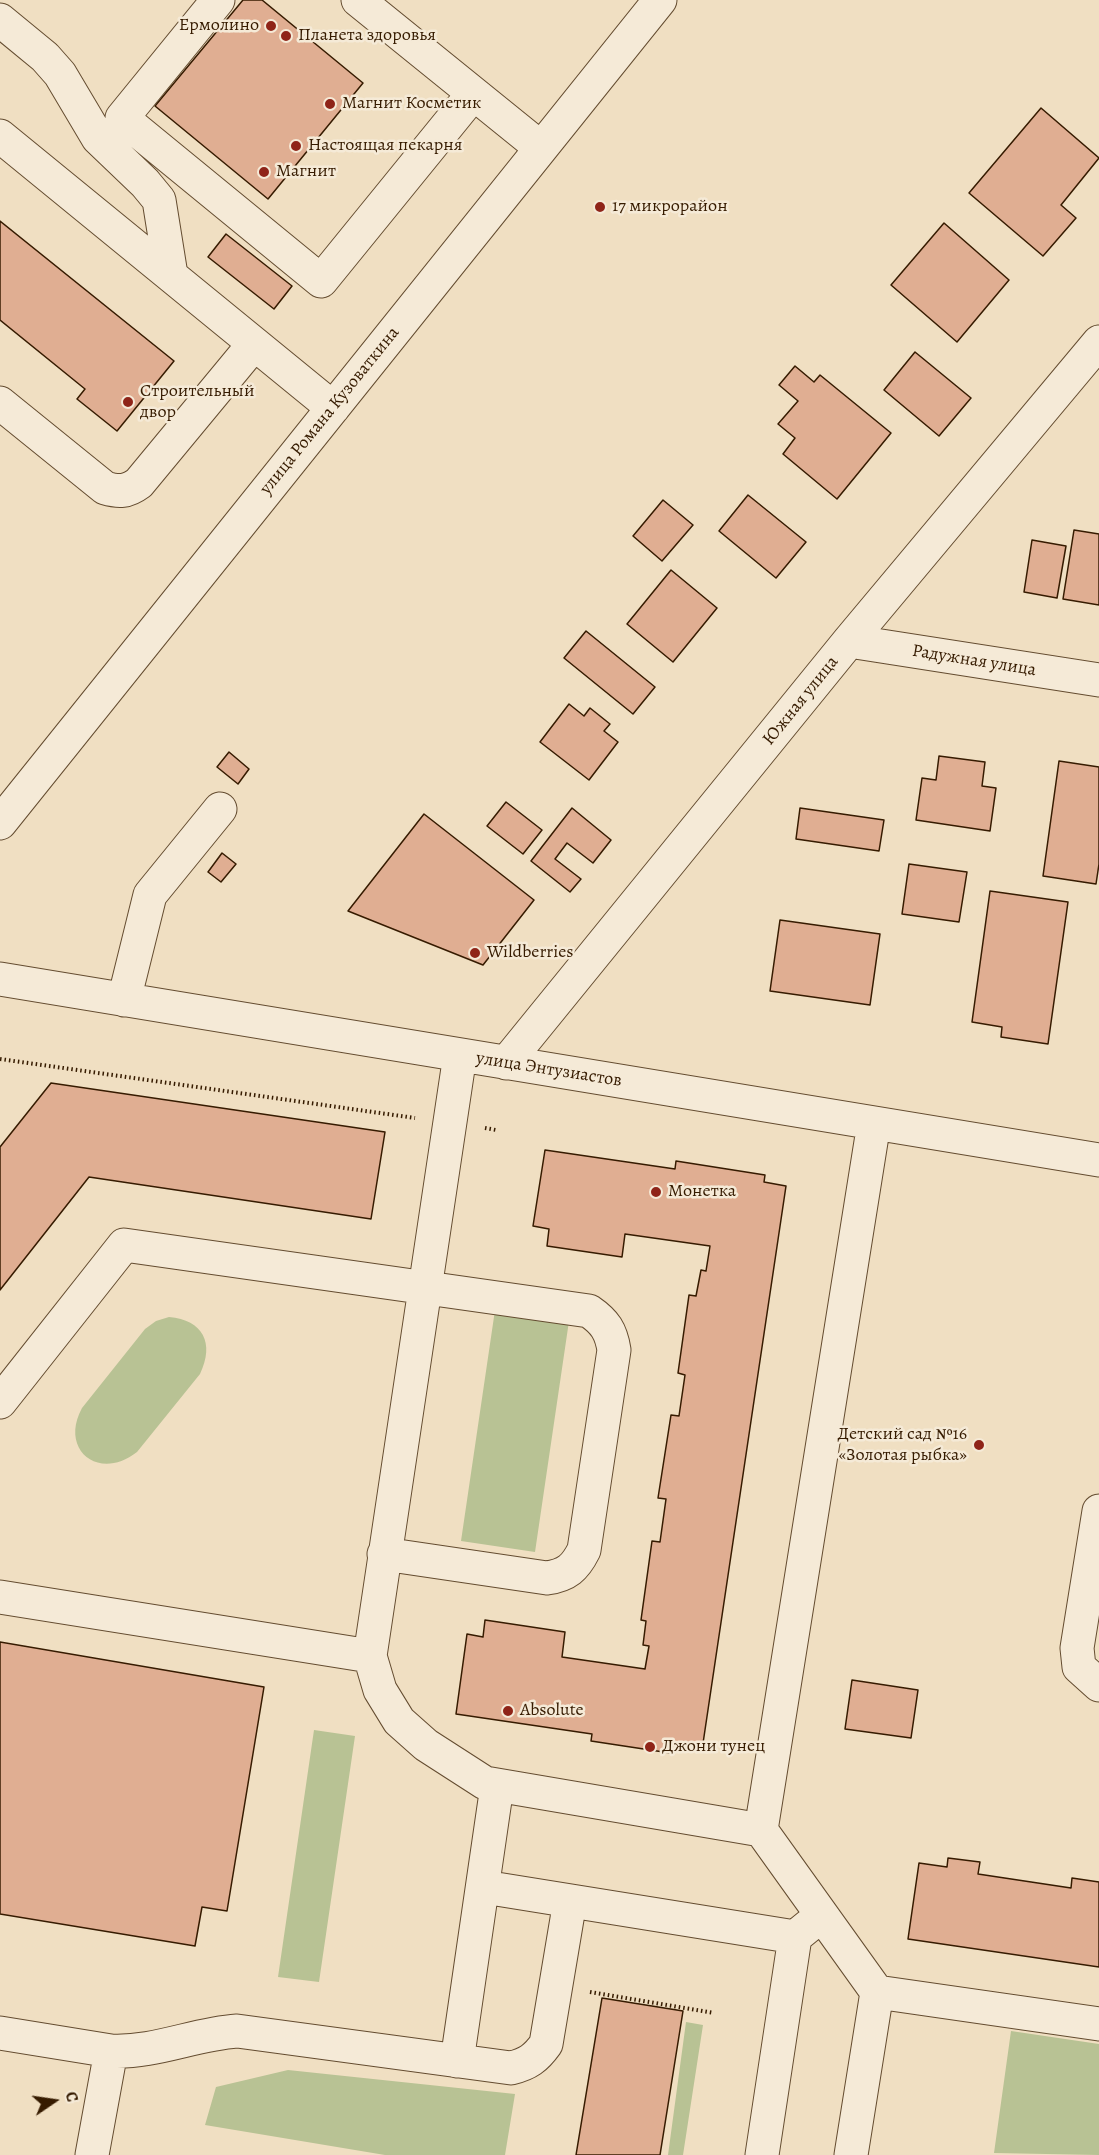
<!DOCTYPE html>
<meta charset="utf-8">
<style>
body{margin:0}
#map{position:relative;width:1099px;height:2155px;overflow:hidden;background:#f0dfc2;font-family:Alegreya,serif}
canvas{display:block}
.north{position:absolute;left:24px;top:2071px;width:60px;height:60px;-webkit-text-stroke:4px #f5ead7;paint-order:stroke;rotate:77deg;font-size:16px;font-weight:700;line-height:24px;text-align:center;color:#361b00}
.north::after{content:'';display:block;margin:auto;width:21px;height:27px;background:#361b00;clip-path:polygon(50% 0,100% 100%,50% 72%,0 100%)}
</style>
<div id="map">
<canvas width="1099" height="2155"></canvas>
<div class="north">С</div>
</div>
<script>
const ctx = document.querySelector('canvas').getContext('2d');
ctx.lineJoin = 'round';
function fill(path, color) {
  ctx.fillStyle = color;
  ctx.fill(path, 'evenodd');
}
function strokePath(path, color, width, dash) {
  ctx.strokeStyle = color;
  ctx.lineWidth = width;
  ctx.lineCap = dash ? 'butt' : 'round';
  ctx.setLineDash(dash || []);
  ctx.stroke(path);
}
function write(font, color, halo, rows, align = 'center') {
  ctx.font = font + ' Alegreya,serif';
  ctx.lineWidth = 5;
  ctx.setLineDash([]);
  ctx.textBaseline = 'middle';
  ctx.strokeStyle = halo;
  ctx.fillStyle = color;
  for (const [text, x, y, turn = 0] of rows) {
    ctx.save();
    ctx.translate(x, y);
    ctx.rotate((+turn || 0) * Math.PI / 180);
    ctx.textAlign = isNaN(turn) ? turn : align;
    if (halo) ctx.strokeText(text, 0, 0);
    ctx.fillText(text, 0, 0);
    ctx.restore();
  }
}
const green = new Path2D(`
 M495 1310 569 1321 535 1552 461 1541Z
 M169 1317C203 1320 215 1343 200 1374L137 1452C99 1482 59 1450 82 1408L145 1329 156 1321Z
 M314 1730 355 1736 319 1982 278 1977Z
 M686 2022 703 2025 683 2155H668Z
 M1011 2031 1099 2044V2155L994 2153Z
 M288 2070 515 2094 505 2155H385L205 2125 216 2087Z`);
const building = new Path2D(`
 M243 0H262L363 83 268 199 155 106Z
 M1041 108 1099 158 1061 205 1076 218 1043 256 969 193Z
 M0 221 174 361 117 431 77 399 85 389 0 320Z
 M944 223 1009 280 957 342 891 285Z
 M226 234 292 286 274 309 208 257Z
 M915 352 971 398 939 436 884 390Z
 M795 366 814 382 820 375 891 433 837 499 783 454 795 438 778 424 798 401 779 385Z
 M748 495 806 542 776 578 719 531Z
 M663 500 693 525 662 561 633 536Z
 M1074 530 1099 534V605L1063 599Z
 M1032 540 1066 546 1057 598 1024 592Z
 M671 570 717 608 673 662 627 624Z
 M586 631 655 687 633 714 564 658Z
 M569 704 584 716 590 708 610 724 604 731 618 742 589 780 540 742Z
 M229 752 249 769 238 784 217 767Z
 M939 756 985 762 982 786 996 788 990 831 916 820 922 778 936 780Z
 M1059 761 1099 767V864L1096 884 1043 876Z
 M506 802 542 830 523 854 487 826Z
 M572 808 611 840 593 863 567 843 555 859 581 879 570 892 531 861Z
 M800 808 884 820 879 851 796 839Z
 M424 814 534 900 483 965 348 911Z
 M222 853 236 864 221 882 208 872Z
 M909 864 967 872 959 922 902 914Z
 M990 891 1068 902 1048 1044 1001 1037 1002 1027 972 1022Z
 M780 920 880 934 870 1005 770 991Z
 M51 1083 385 1132 371 1219 89 1177 0 1290V1147Z
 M545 1150 675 1169 676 1161 765 1175 764 1182 786 1186 702 1750 671 1745 670 1753 591 1741 592 1734 456 1714 467 1634 483 1637 485 1620 565 1632 562 1657 645 1669 649 1646 643 1645 646 1621 641 1620 652 1541 660 1542 666 1499 658 1498 671 1415 679 1416 685 1375 678 1373 689 1295 696 1296 701 1270 706 1271 710 1246 625 1234 622 1257 547 1246 549 1229 533 1226Z
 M0 1642 264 1687 227 1911 202 1907 195 1946 0 1914Z
 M852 1680 918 1690 911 1738 845 1729Z
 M948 1858 980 1862 978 1874 1071 1888 1072 1878 1099 1882V1967L908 1939 919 1863 947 1867Z
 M602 1998 683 2011 660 2155H576Z`);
const path = new Path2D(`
 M0 1059 415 1118
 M485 1128 496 1130
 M590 1992 714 2013`);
const minor = new Path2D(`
 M218 0 122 118 321 281 473 94
 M358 0 541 148
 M0 20 45 57 60 74 98 138 145 183 159 200 171 275
 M0 136 333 408
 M0 403 105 488C119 492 127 492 139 483L254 344
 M849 641 1099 680
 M0 823 660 0
 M0 979 1099 1160
 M124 1000 150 895 220 809
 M460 1055 370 1656 380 1690 399 1721 426 1745 485 1783 761 1830
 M506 1063 849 641 1099 342
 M0 1402 124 1245 589 1311C605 1322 611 1331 614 1350L584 1550C575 1568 567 1575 547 1578L384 1554
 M1099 1511 1077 1648 1079 1667 1099 1685
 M0 1597 370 1656
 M484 1887 795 1937
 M877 1992 1099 2024
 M0 2033 111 2051 92 2155
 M111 2051C155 2053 194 2034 237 2031L511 2068C528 2064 536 2058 546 2044L570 1901
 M457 2061 497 1786
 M762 2155 795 1937 811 1924
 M851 2155 877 1992 761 1830 874 1123`);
const markers = [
 [271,26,6,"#8f2418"],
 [286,36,6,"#8f2418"],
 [330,104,6,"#8f2418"],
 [296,146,6,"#8f2418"],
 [264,172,6,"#8f2418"],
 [600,207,6,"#8f2418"],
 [128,402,6,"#8f2418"],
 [475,953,6,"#8f2418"],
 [656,1192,6,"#8f2418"],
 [979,1445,6,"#8f2418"],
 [508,1711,6,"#8f2418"],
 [650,1747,6,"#8f2418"]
];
const poiNames = [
 ["Ермолино",259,26,"right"],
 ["Планета здоровья",298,36],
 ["Магнит Косметик",342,104],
 ["Настоящая пекарня",308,146],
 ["Магнит",276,172],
 ["17 микрорайон",612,207],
 ["Строительный",140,392],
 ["двор",140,413],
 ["Wildberries",487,953],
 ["Монетка",668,1192],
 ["Детский сад №16",967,1435,"right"],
 ["«Золотая рыбка»",967,1456,"right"],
 ["Absolute",520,1711],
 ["Джони тунец",662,1747]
];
const streetNames = [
 ["улица Романа Кузоваткина",330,411,-51],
 ["Радужная улица",974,661,9],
 ["Южная улица",801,701,-51],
 ["улица Энтузиастов",549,1070,9]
];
fill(green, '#b8c294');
fill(building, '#e0ae92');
strokePath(building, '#361b00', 1.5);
strokePath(minor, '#644c30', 35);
strokePath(path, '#361b00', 4, [1.5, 3]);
strokePath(minor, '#f5ead7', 33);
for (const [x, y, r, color] of markers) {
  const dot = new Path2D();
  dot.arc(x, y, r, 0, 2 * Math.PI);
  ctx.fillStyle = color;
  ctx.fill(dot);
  strokePath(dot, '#f5ead7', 2);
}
write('18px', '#361b00', '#f5ead7', poiNames, 'left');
write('18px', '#361b00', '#f5ead7', streetNames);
</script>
